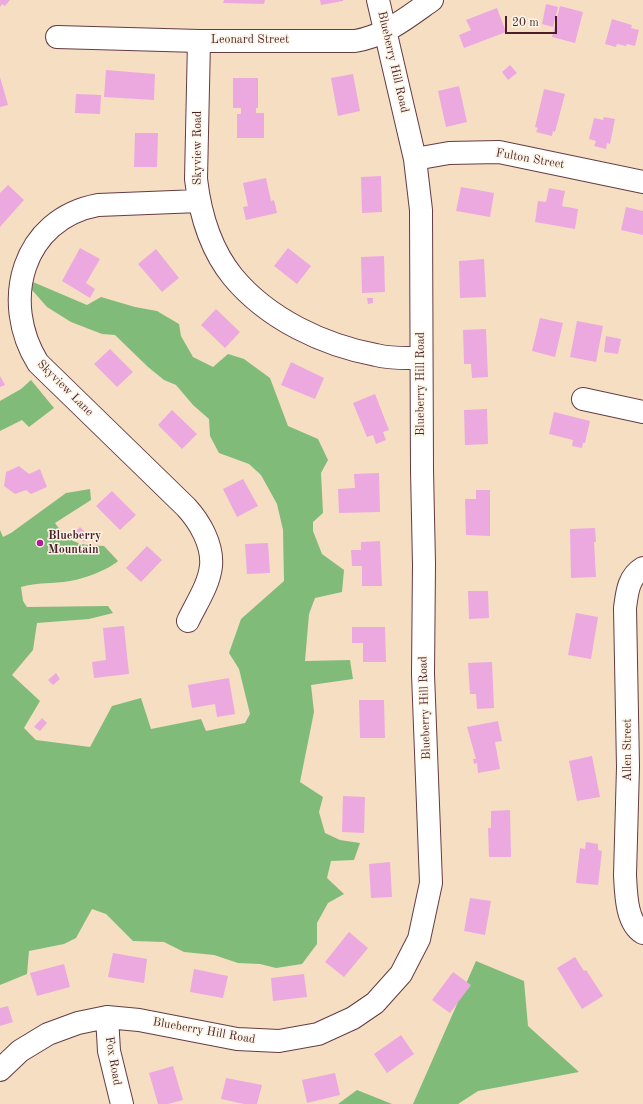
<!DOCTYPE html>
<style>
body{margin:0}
#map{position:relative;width:643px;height:1104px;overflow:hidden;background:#f6dec3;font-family:"Old Standard TT",serif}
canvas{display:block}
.scale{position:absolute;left:505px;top:16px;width:52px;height:18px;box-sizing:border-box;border:2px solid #4a1f2b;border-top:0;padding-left:5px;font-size:12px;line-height:14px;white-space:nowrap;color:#4a1f2b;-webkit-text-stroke:3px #fcf5e5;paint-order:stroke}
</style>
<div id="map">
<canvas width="643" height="1104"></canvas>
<div class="scale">20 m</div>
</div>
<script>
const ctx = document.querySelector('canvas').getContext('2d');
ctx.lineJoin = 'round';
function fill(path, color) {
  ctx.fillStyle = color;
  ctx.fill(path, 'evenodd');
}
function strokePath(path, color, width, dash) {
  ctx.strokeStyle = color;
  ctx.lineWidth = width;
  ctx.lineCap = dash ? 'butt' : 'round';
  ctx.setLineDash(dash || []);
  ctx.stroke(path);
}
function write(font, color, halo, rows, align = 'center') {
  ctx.font = font + ' "Old Standard TT",serif';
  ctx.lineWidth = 3;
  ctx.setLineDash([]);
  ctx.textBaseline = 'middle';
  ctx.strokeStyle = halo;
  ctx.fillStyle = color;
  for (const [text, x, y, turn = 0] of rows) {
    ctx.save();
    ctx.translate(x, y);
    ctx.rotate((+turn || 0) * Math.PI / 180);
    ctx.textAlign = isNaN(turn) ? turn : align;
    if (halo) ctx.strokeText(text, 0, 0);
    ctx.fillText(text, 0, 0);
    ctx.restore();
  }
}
const forest = new Path2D(`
 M33 282 87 305 101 297 135 307 157 311 179 324 181 336 193 357 213 367 228 354 244 359 270 378 288 426 318 439 328 460 321 473 323 513 313 522V531L322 554 344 570 342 592 315 598 309 614 305 661 350 660 353 679 311 685 314 712 300 782 323 797 319 812 325 833 340 840 360 843 354 860 331 861 327 878 344 894 328 903 317 923V944L302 964 276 968 260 964 238 963 214 955 184 952 164 942 133 941 106 914 92 909 76 938 64 944 29 951 27 974 0 985V530L3 537 11 533 66 493 90 489 91 500 55 523C70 544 79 545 104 546L118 561C108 570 83 579 70 581 53 584 37 582 21 587L23 601 27 607 108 606 113 613 89 619 37 623 33 650 12 675 40 701 24 728 36 740 90 747 112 706 141 698 151 729 201 719 206 731 245 723 250 714 239 669 229 653 241 619 284 581 283 530 277 504 261 475 249 464 219 453 210 436 209 419 193 405 176 385 164 380 148 367 115 335 102 334 71 322 47 307 32 290Z
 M31 380 54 408 29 427 22 420 0 431V401L21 389Z
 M476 961 524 981 528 1026 579 1072 478 1091 458 1104H413Z
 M357 1090 392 1104H338Z`);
const building = new Path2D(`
 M0 0H10L5 6 2 4 0 7Z
 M224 0H265L264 4 223 3Z
 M320 0H343V1L321 5Z
 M546 4 558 7 553 27 542 24Z
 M560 6 583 12 575 43 552 37Z
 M497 8 506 32 464 48 459 35 471 30 466 20Z
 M612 19 632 25 631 28 639 30 635 46 627 44 626 46 617 44 616 47 605 44Z
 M510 65 517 73 508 80 502 72Z
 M106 70 155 74 154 100 104 97Z
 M353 74 360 111 338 116 331 78Z
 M0 77 8 105 0 107Z
 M233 78H258V108H256V113H264V138H237V114H241V108H233Z
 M459 86 467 122 446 127 438 91Z
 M544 89 565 94 555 132 553 131 552 136 536 132 538 128 535 127Z
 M76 94 101 95 100 114 75 113Z
 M604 117 615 119 610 144 607 143 606 149 594 146 596 141 589 139 594 118 603 120Z
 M135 133H158L157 167H134Z
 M381 176 382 212 362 213 361 177Z
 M266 178 271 201 274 200 277 213 246 220 243 207 248 206 243 183Z
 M8 185 24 200 0 227V193Z
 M461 187 494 193 490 217 456 211Z
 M549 188 565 191 562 206 578 209 575 229 535 222 538 201 546 202Z
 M626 207 643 211V235L621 230Z
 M80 248 100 259 86 283 95 289 90 298 62 281Z
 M288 248 311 266 297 284 274 266Z
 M156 249 179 278 162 292 138 264Z
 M384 256 385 292 362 293 361 257Z
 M484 259 486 297 460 298 459 261Z
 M367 298H373V303L368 304Z
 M216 309 240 332 225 348 201 325Z
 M540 318 563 323 555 357 532 351Z
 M577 321 603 326 596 362 570 357Z
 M486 329 488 377 472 378 471 364H464L463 330Z
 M606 336 621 339 618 354 604 352Z
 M110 349 133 372 117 387 94 364Z
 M291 362 324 378 315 399 281 385Z
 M0 376 5 385 0 387Z
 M375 394 389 430 383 432 386 440 376 444 373 435 367 437 353 403Z
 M487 409 488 444 465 445 464 410Z
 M172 410 197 434 182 449 158 425Z
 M554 412 590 421 585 443H583L582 448 572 446 573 440 549 434Z
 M19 466 29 474 40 469 47 487 31 494 26 490 15 494 4 486 6 472Z
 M379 473 380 512 339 513 338 489 355 488 354 474Z
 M243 479 258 506 237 517 223 489Z
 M476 490H490V536L466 535 465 499H476Z
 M112 491 136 515 120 530 96 506Z
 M80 527 89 536 84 542 74 533Z
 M595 528 596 542H594L596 577 571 578 570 529Z
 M380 541 382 586H362V566H352L351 550H361V542Z
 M268 543 270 573 247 574 245 544Z
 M147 546 162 560 141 582 126 568Z
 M468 591H488L489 618 469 619Z
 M576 613 598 617 591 659 568 655Z
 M124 626 129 674 94 678 92 662 106 660 103 628Z
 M352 627H385L386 662H363V643H352Z
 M492 662 494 708 477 709 476 694H470L468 663Z
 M56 673 60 679 53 685 48 680Z
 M229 678 235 714 217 717 215 704 192 708 188 685Z
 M359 700H384L385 738H360Z
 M42 718 47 723 40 731 34 727Z
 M498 721 502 741 495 742 500 769 478 773 477 763 474 764 473 759H476L467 727Z
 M592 756 600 797 577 801 569 761Z
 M343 796 365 797 364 833 342 832Z
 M510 810 511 857H489L488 828H491V811Z
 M586 842 598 844V850L602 851 598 885 576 883 580 848 585 849Z
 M390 862 392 897 371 898 369 864Z
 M470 898 491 901 485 935 464 931Z
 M349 932 368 948 344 977 325 962Z
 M113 953 147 959 144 983 108 977Z
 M575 957 584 971 586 970 603 996 582 1009 557 968Z
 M64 964 70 987 37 996 30 973Z
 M194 969 228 976 223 998 190 992Z
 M453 972 471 985 450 1013 432 1000Z
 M304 974 307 997 273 1001 271 978Z
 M8 1006 13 1022 0 1026V1008Z
 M401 1035 414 1054 387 1073 374 1054Z
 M173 1066 183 1100 168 1104H158L149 1073Z
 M335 1073 340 1095 307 1103 302 1080Z
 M226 1078 262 1085 257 1104H244L221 1099Z`);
const minor = new Path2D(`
 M57 37 199 41H355C385 36 408 17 432 0
 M199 41 196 179C200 213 211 250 233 277 268 319 323 345 376 355 391 359 406 358 421 358
 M415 159 449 153 499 152 643 182
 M583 399 643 412
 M643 568C628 577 627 593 625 608L628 767 625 875C626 893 626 923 643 933
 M188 621C196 604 209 585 211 566 213 545 200 522 186 507L38 363C0 302 22 219 98 205L199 201
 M107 1017 109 1051 122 1104
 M0 1070 20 1051 48 1034 78 1023 107 1017 139 1020 237 1039 279 1041 318 1034 353 1018 375 1003 401 974 419 939 431 883 423 674 424 564 422 470 421 210 415 159 378 0`);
const markers = [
 [40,543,4,"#b5179e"]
];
const streetNames = [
 ["Leonard Street",250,40],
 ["Blueberry Hill Road",393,62,77],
 ["Skyview Road",198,148,-90],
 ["Fulton Street",530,159,10],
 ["Blueberry Hill Road",421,384,-90],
 ["Skyview Lane",65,388,45],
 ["Blueberry Hill Road",425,708,-92],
 ["Allen Street",628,750,-90],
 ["Blueberry Hill Road",204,1031,10],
 ["Fox Road",113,1061,80]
];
const poiNames = [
 ["Blueberry",48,536],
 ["Mountain",48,550]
];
fill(forest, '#81bb79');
fill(building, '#eba9e0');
strokePath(minor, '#643c42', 24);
strokePath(minor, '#fff', 22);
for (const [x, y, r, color] of markers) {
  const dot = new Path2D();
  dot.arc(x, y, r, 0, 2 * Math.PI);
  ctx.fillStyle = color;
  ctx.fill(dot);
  strokePath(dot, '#fcf5e5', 1.5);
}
write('12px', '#4a1f2b', '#fcf5e5', streetNames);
write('bold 12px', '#4a1f2b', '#fcf5e5', poiNames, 'left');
</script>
